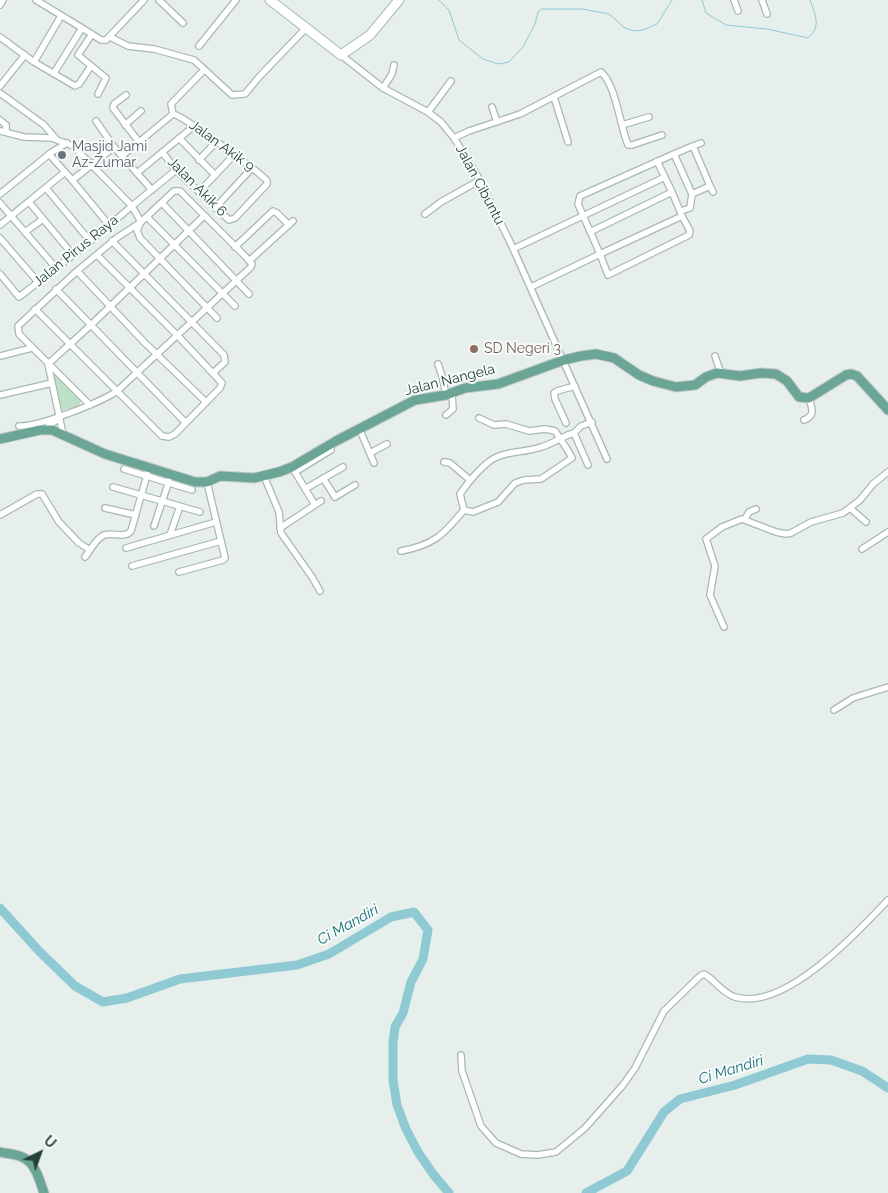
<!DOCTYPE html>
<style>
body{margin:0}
#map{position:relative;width:888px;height:1193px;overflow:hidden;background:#e6efeb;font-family:Raleway,sans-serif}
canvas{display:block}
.north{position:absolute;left:15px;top:1128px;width:50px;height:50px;-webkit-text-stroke:4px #f7fbf9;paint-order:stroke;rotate:42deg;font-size:14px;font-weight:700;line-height:20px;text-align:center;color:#24423a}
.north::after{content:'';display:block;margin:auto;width:18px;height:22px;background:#24423a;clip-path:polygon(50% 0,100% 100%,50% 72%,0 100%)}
</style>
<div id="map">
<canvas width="888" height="1193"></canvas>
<div class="north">U</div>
</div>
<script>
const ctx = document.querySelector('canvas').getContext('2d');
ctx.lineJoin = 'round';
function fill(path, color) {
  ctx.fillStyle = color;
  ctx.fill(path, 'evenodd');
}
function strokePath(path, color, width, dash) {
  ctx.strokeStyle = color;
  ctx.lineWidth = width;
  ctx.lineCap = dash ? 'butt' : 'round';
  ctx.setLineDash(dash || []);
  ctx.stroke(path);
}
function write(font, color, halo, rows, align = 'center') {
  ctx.font = font + ' Raleway,sans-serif';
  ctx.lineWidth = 4;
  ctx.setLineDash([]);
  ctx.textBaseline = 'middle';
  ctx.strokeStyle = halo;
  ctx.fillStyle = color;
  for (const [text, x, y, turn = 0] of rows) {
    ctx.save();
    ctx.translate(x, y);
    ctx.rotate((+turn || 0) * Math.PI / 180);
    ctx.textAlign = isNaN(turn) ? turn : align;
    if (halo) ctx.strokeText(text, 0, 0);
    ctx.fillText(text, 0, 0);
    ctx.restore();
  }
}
const green = new Path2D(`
 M52 370 81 399 79 406 60 411 50 371Z`);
const stream = new Path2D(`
 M439 0 449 10 459 40 483 59 498 64 509 62 523 47 535 24 538 12 542 9H582L609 14 625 28 634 31 643 30 657 24 672 0
 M702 0 706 13 726 25 767 29 808 38C822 26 815 15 810 0`);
const river = new Path2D(`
 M0 908 39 951 75 986 103 1002 127 998 180 979 297 965 329 954 391 917 414 912 428 930 423 959 411 982 403 1013 395 1027 393 1043V1080L397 1105 406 1129 418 1152 433 1174 449 1193
 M586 1193 627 1171 664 1112 680 1099 735 1085 808 1059 831 1060 862 1071 888 1088`);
const street = new Path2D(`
 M36 0 82 28 54 73
 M159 0 183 23
 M734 0 738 11
 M762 0 767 14
 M0 5 3 0
 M82 28 101 40H106L144 0
 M92 34 78 55 106 78 98 94
 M0 37 34 62 75 86 79 84 91 66
 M110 37 128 46 154 49 194 60 232 95 245 94 259 77 306 28
 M199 46 236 0
 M341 55 383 88 428 112 441 122 454 138 477 175 511 244 607 459
 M34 62 61 16
 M0 86 25 55
 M383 88 392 74 394 65
 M0 93 44 125 57 140
 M126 95 114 104 113 108 139 142
 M554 97 568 142
 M492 107 497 122
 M428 112 451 81
 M173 114 171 104 204 70
 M0 120 6 125V132
 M96 121 114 147
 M125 125 141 111
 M622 125 649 117
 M0 131 24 137 52 138 73 146 132 206 176 170
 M179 138 215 175
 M454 138 469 131 520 114 601 72C616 85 620 126 628 145H632L662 135
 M693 146 701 143
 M163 153 176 170 229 220 235 218 267 184C267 180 268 181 264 178 255 169 182 115 173 114
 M49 154 65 172
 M674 154 693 146 710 186
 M122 156 173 114
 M199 160 216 142
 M137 173 194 126
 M72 180 109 225
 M46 188 90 241
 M199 192 234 155
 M672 192 682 216 600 254 608 275 689 235 690 231 682 216
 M0 194 52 152 67 143
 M692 194 710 186 713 192
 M29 202 73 255
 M0 203 56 268
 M162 203 249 294
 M215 208 252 168
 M425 214 441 202 480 180
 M147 217 235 306
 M0 225 65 172 72 180 75 178 114 147 152 190
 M592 231 672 192 657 161
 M25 232 43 219
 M0 238 38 282
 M112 241 224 355 225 362 213 373
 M235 247 273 211 277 213 289 225
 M513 249 665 177
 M249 261 293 221
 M77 271 144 342 206 402
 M0 274 19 297 87 244 132 206 141 222 137 230 140 238 217 318
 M531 287 600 254 578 204 580 196 674 154 692 194 690 208 681 211
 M56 289 185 422
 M35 309 162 436 169 437 175 434 220 388 222 383 177 335 97 255
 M0 356 32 348
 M715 356 721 374
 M438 364 442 376 446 395
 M0 395 52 383
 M446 415 453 409 452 394
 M804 420C816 415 812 409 809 398
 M566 423 555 399 554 393 557 391 575 386
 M19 426C39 427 98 403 116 392L251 267 252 264 245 256 180 191H174L141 222 118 237 77 271 18 326 19 334 90 405
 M359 428 374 463
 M46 429 50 424 59 419
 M63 434 48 364 91 325 204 216
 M370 453 387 444
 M444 462 450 463 470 480
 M588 465 574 433 581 426 592 422
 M292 467 315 505
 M124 469 192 490
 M295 472 331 450
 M264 476 279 512 281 533 312 577 320 591
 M323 478 335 497 355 485
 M113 487 200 512
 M305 489 343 467
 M105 508 136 515
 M850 508 866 522
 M464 510 473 512 498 502 515 483 524 480 541 479 572 458 567 449 555 431 545 429 529 431 506 424 494 425 479 418
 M464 510 460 494C468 482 485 461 499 456 512 451 528 452 541 447 553 444 562 436 574 433
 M0 515 37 494H42L59 522 79 543 90 550
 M745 519 749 512 756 509
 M154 526 169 481
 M280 528 321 501
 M170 535 180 506
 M126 548 216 522
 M862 549 888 532
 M401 551C434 545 443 535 464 510
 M85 557C91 550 95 539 104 535 113 532 124 539 131 531L149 468
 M132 566 221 541
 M179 572 223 560 225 558 207 482
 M724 627 710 595 715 566 706 539 722 527 742 519 776 532 786 534 791 533 811 522 843 513 860 500 873 484 888 472
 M834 710 853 698 888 687
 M461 1055 462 1071 481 1126 496 1143 521 1154 537 1155 556 1152 585 1128 623 1085 635 1068 664 1011 700 976 704 974C715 980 722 993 735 997 784 1012 858 932 888 900`);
const secondary = new Path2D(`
 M270 0 341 55 370 35 399 0`);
const primary = new Path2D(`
 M0 439 40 430H52L105 454 195 482H207L220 476 254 478 279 472 292 467 336 441 415 400 446 395 465 388 498 384 564 360 581 356 596 354 614 358 639 375 653 381 676 387 695 385 706 377 717 373 740 376 761 373 776 374 787 381 799 397 809 398 846 375 851 374 857 376 888 410
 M0 1152C8 1154 17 1154 24 1158 36 1164 40 1182 44 1193`);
const markers = [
 [62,155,5,"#6b7280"],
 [474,349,5,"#8d6e63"]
];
const streetNames = [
 ["Jalan Akik 9",222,146,36],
 ["Jalan Cibuntu",480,185,62],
 ["Jalan Akik 6",197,187,45],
 ["Jalan Pirus Raya",76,251,-39],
 ["Jalan Nangela",450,380,-14]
];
const worshipNames = [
 ["Masjid Jami",72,147],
 ["Az-Zumar",72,163]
];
const educationNames = [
 ["SD Negeri 3",484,349]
];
const waterNames = [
 ["Ci Mandiri",348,925,-29],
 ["Ci Mandiri",731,1070,-17]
];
fill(green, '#bfe0c8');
strokePath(stream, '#8ec9d4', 1);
strokePath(river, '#8ec9d4', 9);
strokePath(street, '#a8b8b2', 8);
strokePath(secondary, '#a4bbb3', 11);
strokePath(primary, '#c2cac8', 11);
strokePath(street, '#fff', 5.5);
strokePath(secondary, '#fff', 9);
strokePath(primary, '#6aa596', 9);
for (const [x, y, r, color] of markers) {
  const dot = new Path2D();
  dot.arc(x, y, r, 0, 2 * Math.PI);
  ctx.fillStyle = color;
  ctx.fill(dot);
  strokePath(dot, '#f7fbf9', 2);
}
write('14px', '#24423a', '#f7fbf9', streetNames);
write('14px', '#5b616d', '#f7fbf9', worshipNames, 'left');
write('14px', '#785e54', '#f7fbf9', educationNames, 'left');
write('italic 15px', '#1c6f80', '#f7fbf9', waterNames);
</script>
